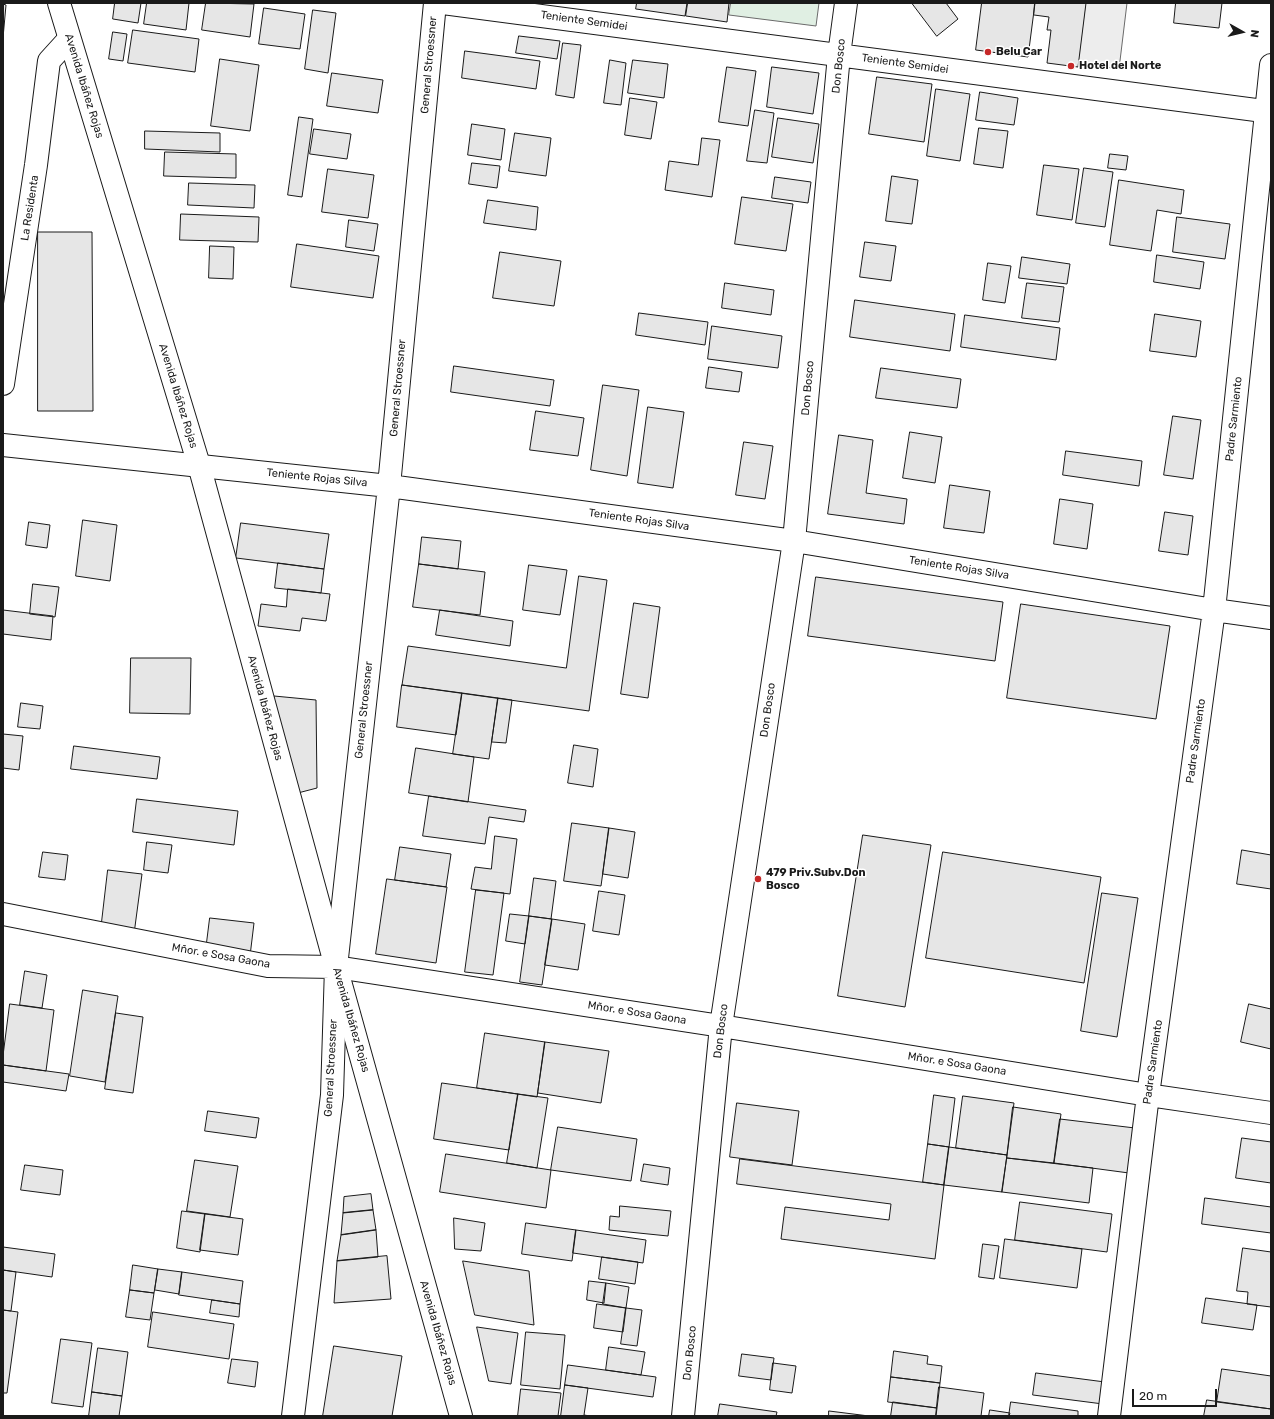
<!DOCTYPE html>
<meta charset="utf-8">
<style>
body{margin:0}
#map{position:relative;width:1274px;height:1419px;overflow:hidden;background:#fff;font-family:Rubik,sans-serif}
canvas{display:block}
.frame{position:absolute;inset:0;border:4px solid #1a1a1a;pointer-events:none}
.north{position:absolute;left:1222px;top:12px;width:40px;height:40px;-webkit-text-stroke:3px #fff;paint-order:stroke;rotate:98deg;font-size:11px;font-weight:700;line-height:16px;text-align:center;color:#1a1a1a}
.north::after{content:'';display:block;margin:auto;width:14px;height:18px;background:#1a1a1a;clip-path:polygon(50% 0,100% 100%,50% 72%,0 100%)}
.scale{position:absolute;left:1132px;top:1389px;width:85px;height:18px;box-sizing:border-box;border:2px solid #1a1a1a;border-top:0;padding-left:5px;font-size:12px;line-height:14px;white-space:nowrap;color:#1a1a1a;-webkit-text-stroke:3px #fff;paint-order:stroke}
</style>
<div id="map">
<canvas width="1274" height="1419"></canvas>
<div class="frame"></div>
<div class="north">N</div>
<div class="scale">20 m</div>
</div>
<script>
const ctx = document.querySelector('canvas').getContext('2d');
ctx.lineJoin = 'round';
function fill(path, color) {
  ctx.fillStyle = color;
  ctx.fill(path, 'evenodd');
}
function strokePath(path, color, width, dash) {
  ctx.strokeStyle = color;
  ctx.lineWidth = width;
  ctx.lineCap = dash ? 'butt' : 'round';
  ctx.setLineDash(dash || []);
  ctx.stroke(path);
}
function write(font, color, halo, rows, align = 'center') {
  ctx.font = font + ' Rubik,sans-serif';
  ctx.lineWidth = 3;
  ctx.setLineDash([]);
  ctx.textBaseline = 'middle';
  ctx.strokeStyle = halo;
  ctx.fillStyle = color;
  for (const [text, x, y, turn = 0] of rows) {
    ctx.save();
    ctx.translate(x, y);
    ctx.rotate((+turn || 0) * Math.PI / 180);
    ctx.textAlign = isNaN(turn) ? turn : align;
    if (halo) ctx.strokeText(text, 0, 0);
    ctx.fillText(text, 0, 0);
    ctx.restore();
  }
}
const green = new Path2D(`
 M731 3H819L816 26 729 15Z`);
const parking = new Path2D(`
 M1086 3H1127L1119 69 1078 63Z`);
const building = new Path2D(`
 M115 3H141L138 23 113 19Z
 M147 3H189L186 30 144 24Z
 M206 3 254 4 250 37 202 30Z
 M637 3H687L685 16 636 9Z
 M688 3H729L727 22 686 16Z
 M912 3H946L958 19 937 36Z
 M982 3H1035L1028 57 976 50Z
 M1035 3H1086L1078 67 1047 63 1051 30H1047L1049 17 1034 15Z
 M1176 3H1222L1219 28 1174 23Z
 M3 4 6 5 3 38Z
 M264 8 305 14 300 49 259 44Z
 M313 10 336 13 328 73 305 69Z
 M133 30 199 39 195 72 128 63Z
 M113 32 127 34 123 61 109 59Z
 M519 36 560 41 557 59 516 53Z
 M563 43 581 45 574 98 556 95Z
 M465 51 540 61 536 89 462 78Z
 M220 59 259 65 250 131 211 126Z
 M610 60 626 63 621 105 604 103Z
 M633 60 668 64 664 98 628 93Z
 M727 67 756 71 748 126 719 122Z
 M772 67 819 73 813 114 767 107Z
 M332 73 383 80 378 113 327 106Z
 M877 77 932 84 924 142 869 134Z
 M936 89 970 94 960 161 927 156Z
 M980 92 1018 98 1014 125 976 120Z
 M630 98 657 102 651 139 625 135Z
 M755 110 774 113 767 163 747 161Z
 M299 117 313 119 302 197 288 195Z
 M778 118 819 124 813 163 772 157Z
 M472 124 505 129 501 160 468 155Z
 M979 128 1008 131 1003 168 974 164Z
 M314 129 351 134 347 159 310 154Z
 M145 131 220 133V152L145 149Z
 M515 133 551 138 546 176 509 171Z
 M702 138 720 140 712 197 665 190 669 161 698 165Z
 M165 152 236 154V178L164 176Z
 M1110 154 1128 156 1126 170 1108 168Z
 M472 163 500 166 497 188 469 184Z
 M1044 165 1079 169 1072 220 1037 215Z
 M1084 168 1113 172 1105 227 1076 223Z
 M328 169 374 175 368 218 322 212Z
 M892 176 918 180 912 224 886 221Z
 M775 177 811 182 808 203 772 198Z
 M1119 180 1184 190 1181 214 1157 210 1151 251 1110 245Z
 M189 183 255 185 254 208 188 205Z
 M742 197 793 204 786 251 735 244Z
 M488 200 538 207 536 230 484 223Z
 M181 214 259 217 258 242 180 240Z
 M1177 217 1230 224 1225 259 1173 252Z
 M349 220 378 224 374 251 346 247Z
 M38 232H92L93 411H38Z
 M865 242 896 246 891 281 860 277Z
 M297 244 379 256 373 298 291 287Z
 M210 246 234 247 233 279 209 278Z
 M500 252 561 261 554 306 493 298Z
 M1157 255 1204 262 1200 289 1154 282Z
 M1022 257 1070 264 1067 284 1019 278Z
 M988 263 1011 266 1005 303 983 300Z
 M725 283 774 290 771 315 722 308Z
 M1027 283 1064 287 1059 322 1022 318Z
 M855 300 955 314 950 351 850 337Z
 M639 313 708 322 705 345 636 335Z
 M1155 314 1201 321 1196 357 1150 351Z
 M965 315 1060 328 1056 360 961 347Z
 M712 326 782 336 778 368 708 359Z
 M454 366 554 380 550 406 451 392Z
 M709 367 742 372 739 392 706 388Z
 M881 368 961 379 957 408 876 398Z
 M603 385 639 390 627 476 591 470Z
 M648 407 684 412 673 488 638 483Z
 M536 411 584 418 578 456 530 450Z
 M1173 416 1201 420 1193 479 1164 475Z
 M910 432 942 437 935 483 903 478Z
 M839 435 873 440 866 493 907 499 904 524 828 514Z
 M744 442 773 446 765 499 736 495Z
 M1066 451 1142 461 1139 486 1063 475Z
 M950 485 990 491 984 533 944 528Z
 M1060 499 1093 504 1087 549 1054 544Z
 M1165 512 1193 516 1188 555 1159 551Z
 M83 520 117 525 110 581 76 576Z
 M29 522 50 525 47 548 26 545Z
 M241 523 329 534 324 569 236 558Z
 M422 537 461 541 458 569 419 564Z
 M278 563 324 569 321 593 275 588Z
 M419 564 485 572 480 615 413 607Z
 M529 565 567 570 560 615 523 610Z
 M579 576 607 580 589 711 402 685 408 646 566 668Z
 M816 577 1003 602 995 661 808 636Z
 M33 584 59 587 55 617 30 614Z
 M288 589 330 594 326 621 302 618 300 631 258 626 261 604 286 607Z
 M634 603 660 607 648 698 621 694Z
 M1021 604 1170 626 1156 719 1007 698Z
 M3 610 53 616 51 640 3 634Z
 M440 610 513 621 510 646 436 635Z
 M131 658H191L190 714 130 713Z
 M402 685 462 693 456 735 397 727Z
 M462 693 498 698 489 759 453 754Z
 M274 696 316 700 317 788 294 794Z
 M498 698 512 700 506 743 492 742Z
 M21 703 43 706 40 729 18 727Z
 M3 734 23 736 19 770 3 768Z
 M574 745 598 749 593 787 568 783Z
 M74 746 160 757 157 779 71 769Z
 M416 748 474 757 468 802 409 793Z
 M429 796 526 810 524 822 489 817 485 844 423 836Z
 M137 799 238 811 234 845 133 832Z
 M572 823 609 828 601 886 564 881Z
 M609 828 635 832 628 878 603 874Z
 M863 835 931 845 905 1007 838 996Z
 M495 836 517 839 510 894 471 889 475 867 491 869Z
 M147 842 172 845 168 873 144 870Z
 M400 847 451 854 446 887 395 880Z
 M1242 850 1271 855V889L1237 884Z
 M43 852 68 855 65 880 39 877Z
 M943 852 1101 877 1084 983 926 958Z
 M108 870 142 874 134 934 101 930Z
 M534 878 556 881 551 919 529 916Z
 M387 879 447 887 436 963 376 954Z
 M476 890 504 893 493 975 465 972Z
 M599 891 625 895 619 935 593 931Z
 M1102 893 1138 898 1117 1037 1081 1031Z
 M510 914 529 916 525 944 506 941Z
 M529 916 552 919 542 985 520 982Z
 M210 918 254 923 250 956 206 950Z
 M552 919 585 924 578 970 545 965Z
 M25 971 47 975 42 1008 20 1005Z
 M83 990 118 996 105 1082 70 1076Z
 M10 1004 54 1010 46 1071 3 1065V1056Z
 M1249 1004 1271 1009V1049L1241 1042Z
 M116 1013 143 1017 133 1093 105 1089Z
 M485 1033 545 1042 537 1097 477 1088Z
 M545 1042 609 1051 601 1103 538 1093Z
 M3 1065 69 1074 66 1091 3 1082Z
 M442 1083 518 1094 509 1150 434 1139Z
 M518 1094 548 1098 537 1168 507 1163Z
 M934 1095 955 1098 949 1147 928 1144Z
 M963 1096 1014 1103 1007 1155 956 1148Z
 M737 1103 799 1111 792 1165 730 1157Z
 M1013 1107 1061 1114 1054 1163 1007 1158Z
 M208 1111 259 1118 256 1138 205 1131Z
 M1060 1119 1135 1128 1129 1173 1054 1163Z
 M558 1127 637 1139 631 1181 551 1170Z
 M1242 1138 1271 1142V1183L1236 1178Z
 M928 1144 949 1147 944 1185 923 1182Z
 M949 1147 1007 1155 1002 1192 944 1185Z
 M446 1154 551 1170 546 1208 440 1192Z
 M1007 1158 1093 1168 1089 1203 1002 1192Z
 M740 1159 944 1185 935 1259 781 1239 785 1207 889 1220 891 1204 737 1184Z
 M195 1160 238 1166 230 1217 187 1211Z
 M644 1164 670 1168 668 1185 641 1181Z
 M25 1165 63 1170 60 1195 21 1190Z
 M371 1194 373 1210 343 1213 344 1197Z
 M1205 1198 1271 1207V1233L1202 1224Z
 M1020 1202 1112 1214 1107 1252 1015 1240Z
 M620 1206 671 1211 668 1236 609 1230 610 1216 619 1217Z
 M373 1210 376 1230 341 1235 343 1213Z
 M182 1211 205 1214 200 1252 177 1248Z
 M205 1214 243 1219 238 1255 200 1250Z
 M454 1218 485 1223 481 1251 455 1249Z
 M526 1223 576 1230 572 1261 522 1254Z
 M376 1230 378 1257 337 1261 341 1235Z
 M576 1230 646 1240 643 1263 573 1253Z
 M1005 1239 1082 1249 1077 1288 1000 1278Z
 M983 1244 999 1246 994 1279 979 1277Z
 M3 1247 55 1254 52 1277 3 1270Z
 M1243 1248 1271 1252V1307L1247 1304 1248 1292 1237 1291Z
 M387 1256 391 1299 334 1303 337 1261Z
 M602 1257 638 1262 635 1284 599 1279Z
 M463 1261 529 1271 534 1325 475 1315Z
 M133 1265 158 1269 154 1293 130 1290Z
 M158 1269 182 1272 179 1294 155 1290Z
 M3 1270 16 1272 11 1311 3 1310Z
 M182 1272 243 1281 240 1304 179 1295Z
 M589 1281 606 1283 604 1303 587 1300Z
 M606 1283 629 1287 626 1308 603 1304Z
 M130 1290 154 1293 150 1320 126 1317Z
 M1206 1298 1257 1305 1253 1330 1202 1323Z
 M212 1300 240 1304 239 1317 210 1313Z
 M597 1304 626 1308 623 1332 594 1328Z
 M626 1308 642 1310 637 1346 621 1344Z
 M3 1310 18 1312 7 1393H3Z
 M153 1312 234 1324 229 1359 148 1347Z
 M477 1327 518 1333 511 1384 489 1381Z
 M526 1332 565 1335 560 1389 521 1385Z
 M61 1339 92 1343 83 1407 52 1403Z
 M334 1346 402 1356 392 1416H323Z
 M609 1347 645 1352 641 1375 606 1370Z
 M98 1348 128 1352 122 1396 92 1392Z
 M894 1351 928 1356 927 1364 942 1366 940 1383 891 1377Z
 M742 1354 774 1358 771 1380 739 1376Z
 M232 1359 258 1362 255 1387 228 1383Z
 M773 1363 796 1366 792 1393 770 1390Z
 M568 1365 656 1377 653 1397 565 1385Z
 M1222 1369 1271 1376V1409L1217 1402Z
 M1036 1373 1105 1382 1103 1404 1033 1395Z
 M891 1377 940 1383 937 1408 888 1402Z
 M565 1385 588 1388 584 1415 590 1416H561Z
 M939 1387 984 1393 981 1416H936Z
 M521 1389 561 1393 558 1416H518Z
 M92 1392 122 1396 119 1416H89Z
 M1207 1400 1271 1409V1416H1204Z
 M893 1402 937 1408 936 1416H891Z
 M1011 1402 1078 1411V1416H1009Z
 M720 1404 777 1412 776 1416H718Z
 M990 1410 1010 1413 1009 1416H989Z
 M829 1411 869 1416H829Z`);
const minor = new Path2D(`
 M443 3 1271 112
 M3 384 36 165 49 61 69 39
 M3 445 389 486 794 541 1214 610 1271 618
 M3 914 268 966 336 967 721 1026 1148 1095 1271 1113
 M293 1416 332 1095 336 967 389 486 435 3
 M683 1416 721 1026 794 541 839 55 846 3
 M1109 1416 1148 1095 1214 610 1271 65`);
const trunk = new Path2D(`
 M59 3 199 465 336 967 461 1416`);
const markers = [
 [988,52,4,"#c62828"],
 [1071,66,4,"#c62828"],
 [758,879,4,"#c62828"]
];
const streetNames = [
 ["Teniente Semidei",584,21,8],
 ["Teniente Semidei",905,64,8],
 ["General Stroessner",429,65,-85],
 ["Don Bosco",839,66,-84],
 ["Avenida Ibáñez Rojas",84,86,73],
 ["La Residenta",30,208,-81],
 ["General Stroessner",398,388,-85],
 ["Don Bosco",808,388,-85],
 ["Avenida Ibáñez Rojas",178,396,73],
 ["Padre Sarmiento",1234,419,-84],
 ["Teniente Rojas Silva",317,478,6],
 ["Teniente Rojas Silva",639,520,8],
 ["Teniente Rojas Silva",959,568,9],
 ["Avenida Ibáñez Rojas",265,708,75],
 ["General Stroessner",364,710,-84],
 ["Don Bosco",768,710,-82],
 ["Padre Sarmiento",1196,741,-82],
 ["Mñor. e Sosa Gaona",221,956,10],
 ["Mñor. e Sosa Gaona",637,1013,9],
 ["Avenida Ibáñez Rojas",351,1020,74],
 ["Don Bosco",721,1031,-83],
 ["Padre Sarmiento",1153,1062,-82],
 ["Mñor. e Sosa Gaona",957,1064,9],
 ["General Stroessner",331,1068,-87],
 ["Avenida Ibáñez Rojas",438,1333,74],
 ["Don Bosco",690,1353,-84]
];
const poiNames = [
 ["Belu Car",996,52],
 ["Hotel del Norte",1079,66],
 ["479 Priv.Subv.Don",766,873],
 ["Bosco",766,886]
];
fill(green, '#e0efe3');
strokePath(green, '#6a6a6a', 1);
fill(parking, '#ededed');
strokePath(parking, '#6a6a6a', 1);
fill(building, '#e6e6e6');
strokePath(building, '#1a1a1a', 1);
strokePath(minor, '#1a1a1a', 24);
strokePath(trunk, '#1a1a1a', 24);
strokePath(minor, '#fff', 22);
strokePath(trunk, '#fff', 22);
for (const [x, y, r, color] of markers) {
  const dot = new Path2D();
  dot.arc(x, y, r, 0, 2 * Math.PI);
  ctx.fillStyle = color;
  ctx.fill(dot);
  strokePath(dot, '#fff', 1.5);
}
write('11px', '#1a1a1a', '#fff', streetNames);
write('bold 11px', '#1a1a1a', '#fff', poiNames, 'left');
</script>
